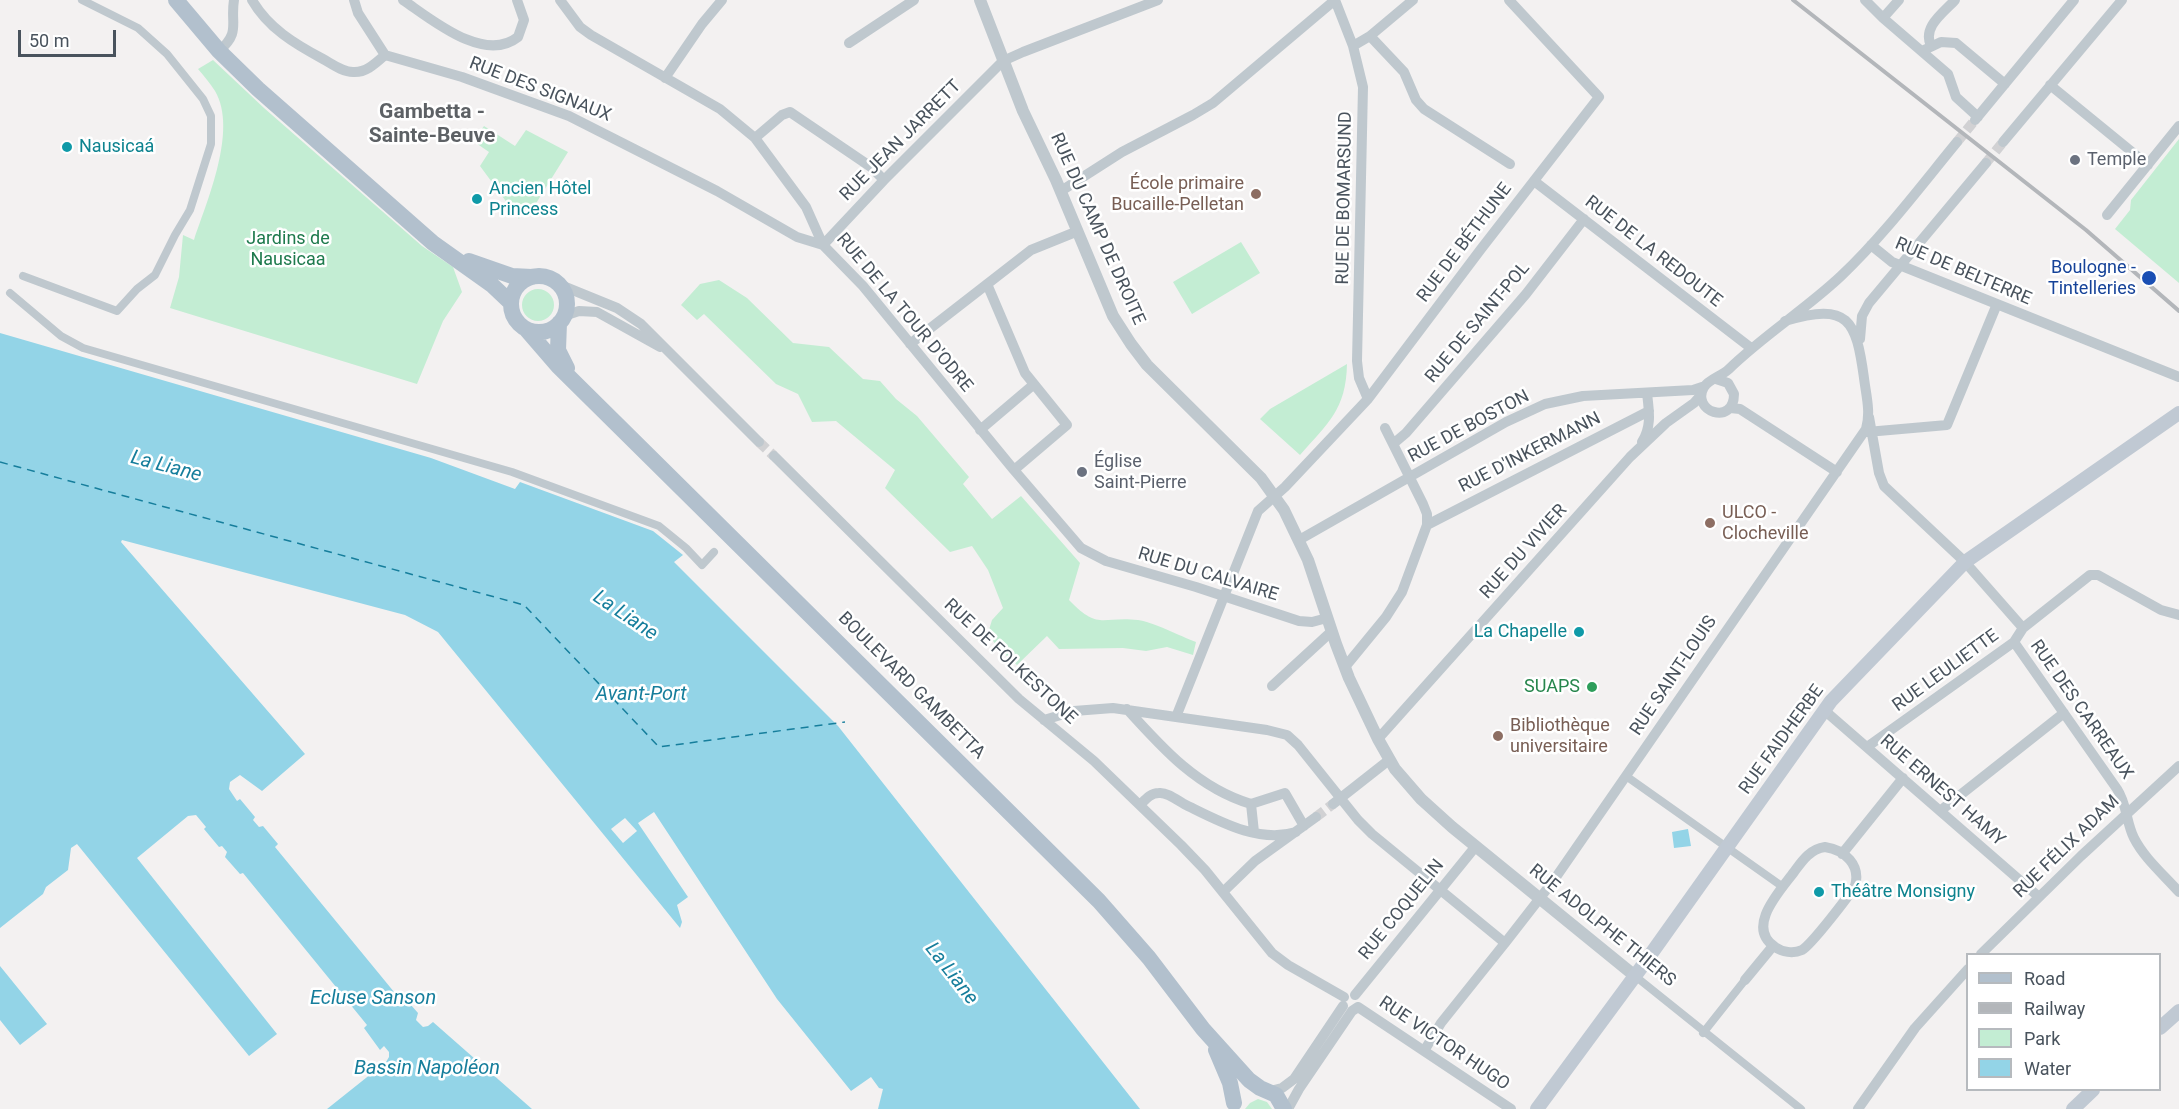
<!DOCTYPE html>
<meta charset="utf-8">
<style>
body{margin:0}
#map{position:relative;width:2179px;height:1109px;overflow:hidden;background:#f3f1f1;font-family:Roboto,sans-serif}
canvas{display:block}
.legend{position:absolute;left:1966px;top:953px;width:195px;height:138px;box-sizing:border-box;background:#fff;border:2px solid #b6babe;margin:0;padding:8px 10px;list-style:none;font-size:18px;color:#49535d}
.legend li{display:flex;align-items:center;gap:12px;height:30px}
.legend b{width:30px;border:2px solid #b6babe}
.scale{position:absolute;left:18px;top:30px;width:98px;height:27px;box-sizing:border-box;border:3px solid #49535d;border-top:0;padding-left:8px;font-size:18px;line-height:21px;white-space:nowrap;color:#49535d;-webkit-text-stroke:4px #fff;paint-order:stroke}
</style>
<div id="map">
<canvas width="2179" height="1109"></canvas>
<ul class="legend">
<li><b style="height:8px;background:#b2c0cd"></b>Road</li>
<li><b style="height:8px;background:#b3b6ba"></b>Railway</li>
<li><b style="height:16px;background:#c3edd3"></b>Park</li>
<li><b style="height:16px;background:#93d4e7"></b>Water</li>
</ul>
<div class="scale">50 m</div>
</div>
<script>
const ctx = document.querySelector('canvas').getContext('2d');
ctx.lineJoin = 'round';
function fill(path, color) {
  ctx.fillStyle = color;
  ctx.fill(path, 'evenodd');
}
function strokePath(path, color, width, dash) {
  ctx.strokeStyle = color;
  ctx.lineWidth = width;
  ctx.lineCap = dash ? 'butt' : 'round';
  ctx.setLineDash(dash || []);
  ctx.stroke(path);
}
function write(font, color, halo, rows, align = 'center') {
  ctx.font = font + ' Roboto,sans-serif';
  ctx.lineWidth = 5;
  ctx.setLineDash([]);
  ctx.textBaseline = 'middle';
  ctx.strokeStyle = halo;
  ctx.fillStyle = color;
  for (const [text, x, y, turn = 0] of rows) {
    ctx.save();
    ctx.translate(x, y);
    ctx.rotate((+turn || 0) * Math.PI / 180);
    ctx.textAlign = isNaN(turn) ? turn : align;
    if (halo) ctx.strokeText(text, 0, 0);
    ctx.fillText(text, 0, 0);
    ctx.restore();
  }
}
const green = new Path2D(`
 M213 60 264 108 422 246 453 267 462 292 443 321 417 384 170 308 179 277 183 235 194 240C207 201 238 130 215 91 210 83 204 76 198 69Z
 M484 126 515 146 526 130 568 152 530 213 523 210 519 219 480 166 489 152 473 141Z
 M2179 139V283L2115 229 2130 210 2131 200Z
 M1241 242 1260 273 1192 314 1173 282Z
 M719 280 747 298 793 343 829 347 863 379 880 381 896 399 917 416 969 477 963 484 992 519 1021 496 1080 563 1069 600C1099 631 1101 616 1138 620 1153 622 1180 636 1196 642L1193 655 1167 647 1146 651 1123 648 1059 649 1047 636 1017 665 997 647 988 633 992 620 1003 608 988 570 972 546 950 552 885 488 895 470 836 421 812 422 798 394 776 384 704 314 697 320 681 305 700 284Z
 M522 305a16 16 0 1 1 32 0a16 16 0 1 1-32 0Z
 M1347 364C1346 410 1328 423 1300 455L1260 419 1270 409Z
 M1258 1099 1267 1102 1272 1109H1245L1250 1103Z`);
const water = new Path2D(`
 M0 333 431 458 515 489 520 482 653 531 683 555 674 562 838 726 1140 1109H878L883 1089 879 1088 871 1077 851 1091 777 999 654 812 638 823 688 897 677 905 682 922 680 928 438 632 405 615 122 540 121 542 305 754 262 791 240 775 230 782 229 789 237 801 240 799 255 817 253 820 259 827 263 826 278 844 275 847 399 998 403 996 418 1013 416 1020 423 1027 428 1026 433 1022 532 1109H327L386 1062 389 1057V1052L384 1046 380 1050 364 1028 367 1025 243 873 240 874 225 857 227 852 222 846 219 847 204 829 206 827 196 815 188 816 137 858 277 1034 249 1056 77 844 71 848 68 870 46 887 43 894 0 928Z
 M1688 829 1691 846 1674 848 1672 832Z
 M0 966 47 1024 20 1045 0 1020Z`);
const pier = new Path2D(`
 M625 818 637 831 623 843 611 829Z`);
const ferry = new Path2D(`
 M0 462 524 605 659 747 845 722`);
const minorTunnel = new Path2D(`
 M1957 142 1975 120
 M1986 163 2003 142
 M759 442 774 456
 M1316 817 1333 804`);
const pedestrian = new Path2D(`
 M23 276 117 311 137 289 155 275 175 235 190 210 211 144V116L203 99 167 54 138 28 82 0
 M10 293 61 336 83 348 512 472 659 526 686 548 702 565 714 552
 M1626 776 1783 887
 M1635 976 1801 1109
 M1703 1033 1745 980`);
const minor = new Path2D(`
 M252 0C268 28 295 44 323 59 332 64 342 72 353 72 366 73 376 63 385 55
 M354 0 358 13 385 55
 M403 0C431 19 484 64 518 37L524 20 517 0
 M560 0 580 27 591 35 720 109 755 138 806 207 823 245 863 286 1014 470 1081 548 1106 561 1196 587 1299 621 1312 622 1327 618
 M1865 0 1883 18 1948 74 1956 97 1978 117
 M1883 18 1899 0
 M1370 36 1404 72 1416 100 1424 109 1510 164
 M849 43 914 0
 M1353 46 1370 36 1413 0
 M1931 46C1922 27 1943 13 1955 0
 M219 51C241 32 230 24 234 0
 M1922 51 1941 42 1956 43 2005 84
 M385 55 462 77 569 116 717 191 797 237 823 245
 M665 78 702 24 722 0
 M2050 85 2148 165
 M1975 120 2074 0
 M755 138 782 115 790 112 871 167 884 180
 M2003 142 2122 0
 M1534 181 1751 348
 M1061 191 1122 152 1193 115 1213 103 1335 0 1353 46 1363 87 1357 361 1359 378 1368 399
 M2107 215 2179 126
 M823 245 884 180 1003 61 1023 52 1158 0
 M1871 245 1892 262 2179 377
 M558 284 617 308 641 324 759 442
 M987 284 1025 373 1067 425 1014 470
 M564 316 579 311 597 312 660 347
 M1860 339 1862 316 1869 303 1986 163
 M910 344 1031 250 1078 231
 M1716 379 1728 383 1734 394C1734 427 1690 411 1704 387 1709 379 1722 376 1729 369 1764 335 1806 309 1841 276 1884 235 1920 187 1957 142
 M1730 408 1740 409 1837 472
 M1869 417 1879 473 1884 486 1965 562 2023 628
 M980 430 1033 385
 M1867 432 1947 425 1997 304
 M1642 442C1652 426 1649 411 1647 393
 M1393 444 1406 433 1526 294 1584 219
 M774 456 1019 699 1094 761 1181 845 1205 870 1272 953 1288 965 1344 997
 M1427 525 1649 411
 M1299 540 1506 422 1545 404 1583 396 1693 390 1705 386
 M2014 642 2117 789C2127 804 2126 822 2134 838 2144 858 2164 875 2179 892
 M1345 667 1386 617 1402 592 1427 525V514L1423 504 1385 428
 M1272 686 1332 631
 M1127 709C1163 749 1198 788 1251 804L1254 832
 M1824 710 2039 897
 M1176 717 1258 511 1285 487 1368 399 1481 249 1599 97 1509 0
 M1044 720 1074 711 1113 708 1267 730 1287 735 1298 745 1358 820 1372 834 1505 943 1554 880 1866 429C1871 412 1866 395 1864 378 1856 320 1849 302 1785 321
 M1378 739 1630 457 1666 423 1694 403 1701 395
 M1867 747 2014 642 2023 628 2090 575H2098L2161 610 2179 615
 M1251 804 1285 793 1304 826
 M1333 804 1389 760
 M1140 805C1145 800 1150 793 1159 793 1167 792 1177 800 1184 804 1217 820 1258 844 1296 832
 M1940 811 2064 713
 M1825 847C1845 850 1861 865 1855 886 1848 897 1812 944 1802 950 1793 954 1782 952 1775 947 1745 927 1780 891 1794 872 1802 861 1810 849 1825 847Z
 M1842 854 1903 778
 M1223 892 1255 861 1316 817
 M1981 954 2081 856 2179 766
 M1745 980 1773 946
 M1355 995 1476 846
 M1358 1007 1511 1109
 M1424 1051 1441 1023 1505 943
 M1270 1091 1282 1088 1294 1079 1343 1006
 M1288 1109 1299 1089 1352 1011 1358 1007
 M1858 1109 1915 1028 1968 969`);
const tertiary = new Path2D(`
 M980 0 1023 111 1056 180 1113 316 1131 344 1147 365 1261 478 1284 510 1308 560 1336 644 1349 678 1378 739 1395 769 1421 799 1452 827 1635 976`);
const secondary = new Path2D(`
 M2160 1028 2179 1011
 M1537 1109 1646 961 1831 701 1965 562 2179 413
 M2073 1109 2093 1090`);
const primary = new Path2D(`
 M176 0 219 51 258 89 433 243 492 285 511 303
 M469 261 512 276 532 277
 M511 304a28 28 0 1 1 56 0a28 28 0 1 1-56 0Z
 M559 323 558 350 567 368
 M526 329 558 366 1099 901 1149 958 1203 1029 1249 1080 1260 1088 1276 1095 1284 1109
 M1216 1050 1230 1083 1234 1103`);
const rail = new Path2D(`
 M1793 0 2086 230 2179 311`);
const markers = [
 [67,147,6,"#0f9aa8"],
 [2075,160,6,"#6b7280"],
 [1256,194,6,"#8d6e63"],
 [477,199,6,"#0f9aa8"],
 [2149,278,8,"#1a4fb4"],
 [1082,472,6,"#6b7280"],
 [1710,523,6,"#8d6e63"],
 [1579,632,6,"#0f9aa8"],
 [1592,687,6,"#2e9e5b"],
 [1498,736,6,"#8d6e63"],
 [1819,892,6,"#0f9aa8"]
];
const streetNames = [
 ["RUE DES SIGNAUX",540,90,21],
 ["RUE JEAN JARRETT",901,141,-45],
 ["RUE DE BOMARSUND",1345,198,-89],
 ["RUE DU CAMP DE DROITE",1097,229,66],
 ["RUE DE BÉTHUNE",1465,243,-53],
 ["RUE DE LA REDOUTE",1653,252,38],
 ["RUE DE BELTERRE",1963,272,23],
 ["RUE DE LA TOUR D'ODRE",904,313,50],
 ["RUE DE SAINT-POL",1478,323,-50],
 ["RUE DE BOSTON",1469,427,-28],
 ["RUE D'INKERMANN",1530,453,-27],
 ["RUE DU VIVIER",1524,552,-48],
 ["RUE DU CALVAIRE",1208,575,17],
 ["RUE DE FOLKESTONE",1010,662,43],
 ["RUE LEULIETTE",1946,671,-36],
 ["RUE SAINT-LOUIS",1674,676,-56],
 ["BOULEVARD GAMBETTA",911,686,45],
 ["RUE DES CARREAUX",2081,710,55],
 ["RUE FAIDHERBE",1782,740,-54],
 ["RUE ERNEST HAMY",1942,791,41],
 ["RUE FÉLIX ADAM",2067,847,-44],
 ["RUE COQUELIN",1402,910,-51],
 ["RUE ADOLPHE THIERS",1602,926,39],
 ["RUE VICTOR HUGO",1444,1044,34]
];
const cultureNames = [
 ["Nausicaá",79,147],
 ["Ancien Hôtel",489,189],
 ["Princess",489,210],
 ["La Chapelle",1567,632,"right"],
 ["Théâtre Monsigny",1831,892]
];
const worshipNames = [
 ["Temple",2087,160],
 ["Église",1094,462],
 ["Saint-Pierre",1094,483]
];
const educationNames = [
 ["École primaire",1244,184,"right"],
 ["Bucaille-Pelletan",1244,205,"right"],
 ["ULCO -",1722,513],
 ["Clocheville",1722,534],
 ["Bibliothèque",1510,726],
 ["universitaire",1510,747]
];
const parkNames = [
 ["Jardins de",288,239],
 ["Nausicaa",288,260]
];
const transitNames = [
 ["Boulogne -",2136,268],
 ["Tintelleries",2136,289]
];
const leisureNames = [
 ["SUAPS",1580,687]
];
const waterNames = [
 ["La Liane",166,467,15],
 ["La Liane",625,616,34],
 ["Avant-Port",641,695],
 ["La Liane",951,974,52],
 ["Ecluse Sanson",373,999],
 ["Bassin Napoléon",427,1069]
];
const quarterNames = [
 ["Gambetta -",432,113],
 ["Sainte-Beuve",432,137]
];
fill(green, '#c3edd3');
fill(water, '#93d4e7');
fill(pier, '#f3f1f1');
strokePath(ferry, '#167e9c', 1.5, [8, 6]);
strokePath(minorTunnel, '#d1d1d3', 10, [10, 5]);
strokePath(pedestrian, '#bfc8ce', 8);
strokePath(minor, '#bfc8ce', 10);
strokePath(tertiary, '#bfc8ce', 12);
strokePath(secondary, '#c0c9d3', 14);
strokePath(primary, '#b2c0cd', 16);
strokePath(rail, '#b3b6ba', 4);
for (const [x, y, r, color] of markers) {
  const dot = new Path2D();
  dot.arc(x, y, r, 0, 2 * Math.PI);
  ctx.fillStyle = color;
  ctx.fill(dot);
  strokePath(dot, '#fff', 2);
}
write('18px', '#49535d', '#fff', streetNames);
write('18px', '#0d838f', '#fff', cultureNames, 'left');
write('18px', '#5b616d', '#fff', worshipNames, 'left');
write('18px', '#785e54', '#fff', educationNames, 'left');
write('18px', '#1e7a4d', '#fff', parkNames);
write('18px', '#164399', '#fff', transitNames, 'right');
write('18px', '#27864d', '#fff', leisureNames, 'right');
write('italic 20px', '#167e9c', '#fff', waterNames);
write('bold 21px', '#5d6165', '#fff', quarterNames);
</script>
